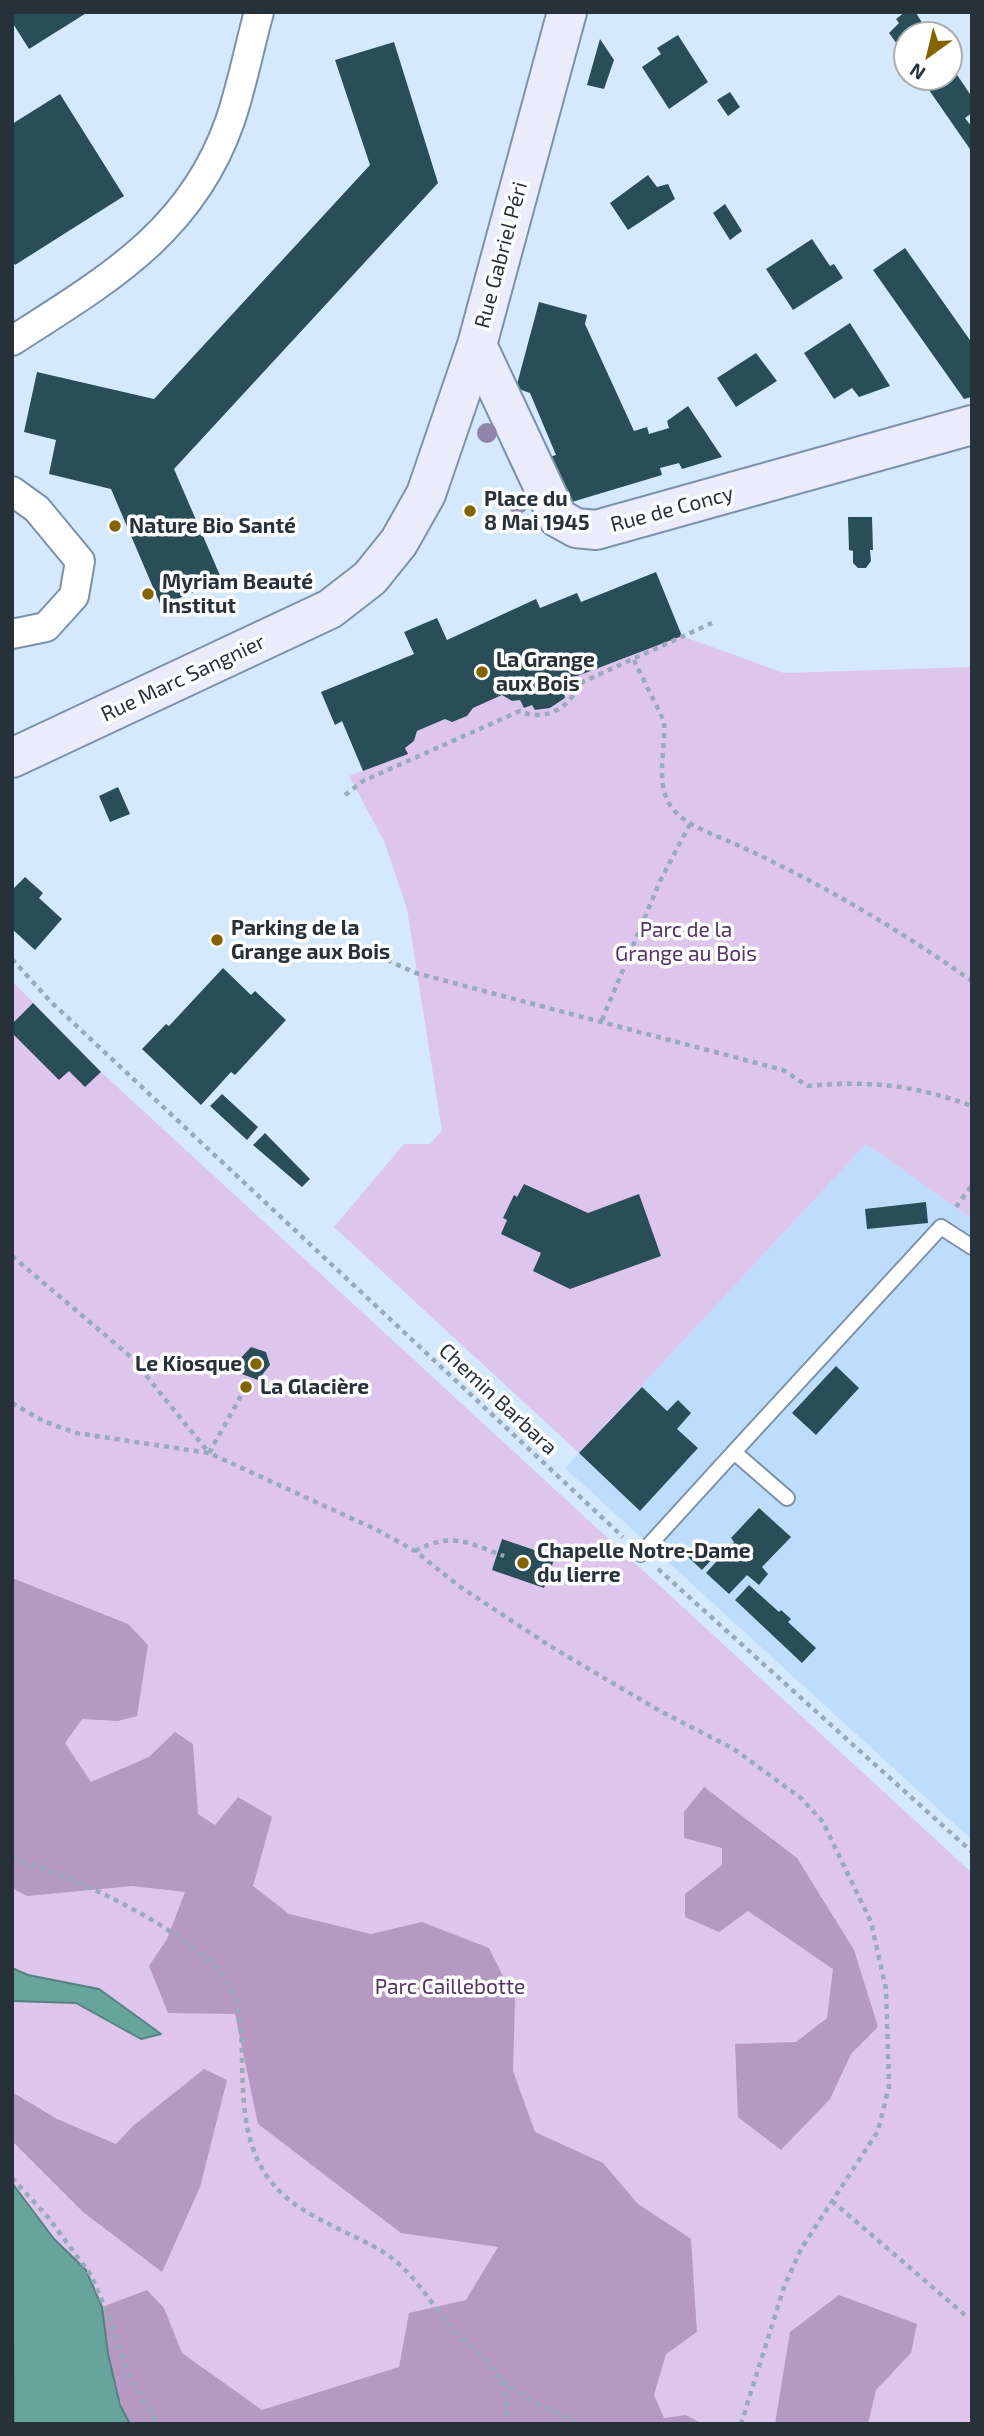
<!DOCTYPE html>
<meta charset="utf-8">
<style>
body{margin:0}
#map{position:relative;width:984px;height:2436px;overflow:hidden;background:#d5e9fd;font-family:"Exo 2",sans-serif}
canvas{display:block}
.frame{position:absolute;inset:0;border:14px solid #27313a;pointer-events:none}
.north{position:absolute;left:893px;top:21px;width:70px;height:70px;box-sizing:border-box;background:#fff;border:2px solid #a9adb0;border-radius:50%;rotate:214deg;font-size:19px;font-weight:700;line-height:28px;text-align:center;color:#27313a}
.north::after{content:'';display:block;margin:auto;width:24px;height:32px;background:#856400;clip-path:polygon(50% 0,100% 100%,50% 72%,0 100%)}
</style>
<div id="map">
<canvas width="984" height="2436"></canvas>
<div class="frame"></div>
<div class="north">N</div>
</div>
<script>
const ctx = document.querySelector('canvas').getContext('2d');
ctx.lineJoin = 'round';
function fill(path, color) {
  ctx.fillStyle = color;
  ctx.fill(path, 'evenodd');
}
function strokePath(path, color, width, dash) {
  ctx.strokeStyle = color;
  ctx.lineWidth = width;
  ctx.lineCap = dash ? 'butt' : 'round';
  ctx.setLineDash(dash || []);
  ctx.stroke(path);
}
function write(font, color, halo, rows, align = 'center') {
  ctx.font = font + ' "Exo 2",sans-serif';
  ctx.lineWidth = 7;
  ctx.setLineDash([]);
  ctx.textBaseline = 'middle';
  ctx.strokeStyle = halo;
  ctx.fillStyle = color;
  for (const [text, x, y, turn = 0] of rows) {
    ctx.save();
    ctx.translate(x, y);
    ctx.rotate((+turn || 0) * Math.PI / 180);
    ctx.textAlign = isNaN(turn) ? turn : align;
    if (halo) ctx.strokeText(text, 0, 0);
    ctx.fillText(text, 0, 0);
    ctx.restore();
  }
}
const built = new Path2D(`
 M866 1144 972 1219 971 1839 565 1468Z`);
const green = new Path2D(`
 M682 636 784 673 972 667V1219L866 1144 579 1453 334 1227 404 1144H430L442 1131 407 909 384 841 349 776 407 754 405 748 414 741 417 731 445 719 452 722 467 716 473 708 502 695 512 701 520 700 524 708 532 705 535 710 550 708 565 699 564 692 570 689 567 680Z
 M12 981 101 1072 972 1873V2424H120L12 2193Z`);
const forest = new Path2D(`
 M12 1578 128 1624 148 1645 137 1716 118 1721 82 1719 65 1743 91 1782 149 1757 175 1732 193 1744 198 1814 215 1825 238 1797 272 1817 253 1886 289 1914 371 1934 422 1922 489 1948 515 2000 513 2071 535 2132 603 2163 638 2204 691 2239 697 2332 666 2354 654 2395 664 2418 686 2415 702 2424H130C111 2388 107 2347 102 2307L147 2290 164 2308 182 2353 262 2410 399 2367 409 2313 466 2300 498 2247 401 2233 258 2124 235 2014 168 2013 149 1966 167 1939 185 1892 132 1886 27 1896 12 1888Z
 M704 1787 797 1858 854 1950 878 2027 851 2054 830 2099 781 2150 738 2117 735 2044 796 2042 827 2018 833 1969 748 1911 719 1932 685 1917V1894L722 1865V1848L684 1838V1812Z
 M204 2069 227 2080 200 2187 162 2272 83 2212 12 2141V2092L57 2119 116 2144 134 2125Z
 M839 2295 917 2324 911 2353 876 2390 868 2424H775L790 2332Z`);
const water = new Path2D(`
 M12 1968 28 1975 99 1989 161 2034 141 2039 76 2003 12 2001Z
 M12 2183 54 2239 86 2270 102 2307 108 2354 120 2405 130 2424H14Z`);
const building = new Path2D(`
 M12 12H88L29 49 12 22Z
 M905 12 916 13 930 35H907V58L889 33 899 23 896 19Z
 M678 35 708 82 669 109 642 67 661 54 657 48Z
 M600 39 614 60 604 89 587 85Z
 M394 42 438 183 174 469 222 580 161 606 111 489 49 474 56 440 24 432 37 372 154 399 370 165 335 60Z
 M949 63 972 97V113L965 118 972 127V152L920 77H949Z
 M730 92 740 107 728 116 717 100Z
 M60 94 124 196 15 265 12 260V124Z
 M648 175 657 187 668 184 675 199 628 230 610 203Z
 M725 204 742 231 730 240 713 213Z
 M812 239 830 266 834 264 843 278 793 310 766 269Z
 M905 248 972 343V397L964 399 873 270Z
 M539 302 587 315 585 324 634 431 647 427 649 434 669 428 667 421 688 406 722 457 682 469 679 463 660 468 662 475 565 504 545 458 556 455 530 393 516 388Z
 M850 323 890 386 859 397 852 388 834 399 804 353Z
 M756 353 777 381 736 407 717 378Z
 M848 517H872L873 550H870L871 561 866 568H858L853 563V551L849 550Z
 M656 572 682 636 567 680 570 690 564 692 565 698 550 708 535 710 532 705 524 708 520 700 512 701 502 695 473 708 467 716 452 722 445 719 417 731 414 741 405 748 408 754 363 771 342 721 335 725 321 692 414 654 404 632 437 618 447 640 536 599 540 608 577 593 581 602Z
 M118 787 130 814 110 822 99 796Z
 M25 877 43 893 39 898 62 919 35 950 12 929V890Z
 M223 968 251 995 255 991 286 1020 235 1075 231 1072 201 1105 142 1049 166 1024 169 1026Z
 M33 1003 101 1072 85 1087 69 1071 59 1080 12 1033V1024Z
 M222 1094 258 1127 247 1140 210 1106Z
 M265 1133 310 1179 302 1187 253 1145Z
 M524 1184 588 1213 639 1194 661 1256 570 1289 533 1271 541 1253 501 1234 507 1220 503 1218 514 1195 517 1197Z
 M926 1202 928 1223 867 1229 865 1209Z
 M251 1347 266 1352 270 1365 258 1380 242 1374 238 1361Z
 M836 1366 859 1388 816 1435 792 1413Z
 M642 1387 667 1411 678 1400 691 1413 677 1429 698 1448 640 1511 579 1453Z
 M759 1508 791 1537 762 1567 768 1574 759 1585 747 1575 729 1594 706 1573 734 1542 731 1538Z
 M502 1539 555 1557 544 1588 492 1570Z
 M698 1544 713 1558 702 1570 687 1556Z
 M749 1585 779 1612 781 1610 791 1619 788 1622 816 1648 802 1663 735 1600Z`);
const path = new Path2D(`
 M634 660C638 670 663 717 664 722 666 747 655 781 670 805 683 825 713 834 733 843 819 882 895 927 972 981
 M345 795 363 781 520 711C543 722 571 709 578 684L712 623
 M12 959 51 1002 623 1537
 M387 960 416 973 783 1070 808 1086C869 1080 914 1085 972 1106
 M602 1020 660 881 690 824
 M956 1207 972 1185
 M12 1256 131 1357 209 1453 246 1387
 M12 1403 43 1421 76 1433 209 1453 377 1530 415 1551 459 1586 550 1646 660 1711 734 1749 802 1799 823 1822 871 1922 886 1989 889 2086 878 2131 801 2249 784 2287 741 2424
 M415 1551C452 1532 467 1542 504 1556
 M658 1569 972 1852
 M12 1858C75 1877 175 1923 220 1972 262 2017 221 2115 269 2179 294 2214 344 2229 380 2250 414 2270 429 2303 455 2331 467 2344 496 2367 502 2382 507 2393 506 2411 508 2424
 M12 2178 47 2216 91 2275 110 2319 128 2374 158 2424
 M832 2201 965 2315
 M502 2381 536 2403 579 2424`);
const lane = new Path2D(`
 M787 1498 734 1452 941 1227 972 1247
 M641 1554 734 1452`);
const street = new Path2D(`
 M12 341C105 281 191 233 230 121 242 86 249 48 259 12
 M12 491 37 509 80 561 74 596 46 627 12 634`);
const secondary = new Path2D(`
 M477 345 558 518 576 528 596 530 972 425
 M12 758 330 609 370 578 399 542 426 494 477 345 567 12`);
const trees = [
 [487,433],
 [518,504]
];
const markers = [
 [470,511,7,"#856400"],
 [115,526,7,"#856400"],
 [148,594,7,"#856400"],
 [482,672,7,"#856400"],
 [217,940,7,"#856400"],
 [256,1364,7,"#856400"],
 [246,1387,7,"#856400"],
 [523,1563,7,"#856400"]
];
const streetNames = [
 ["Rue Gabriel Péri",501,255,-75],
 ["Rue de Concy",672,509,-15],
 ["Rue Marc Sangnier",183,678,-25],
 ["Chemin Barbara",498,1399,43]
];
const poiNames = [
 ["Place du",484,499],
 ["8 Mai 1945",484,523],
 ["Nature Bio Santé",129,526],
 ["Myriam Beauté",162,582],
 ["Institut",162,606],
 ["La Grange",496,660],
 ["aux Bois",496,684],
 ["Parking de la",231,928],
 ["Grange aux Bois",231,952],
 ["Le Kiosque",242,1364,"right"],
 ["La Glacière",260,1387],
 ["Chapelle Notre-Dame",537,1551],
 ["du lierre",537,1575]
];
const parkNames = [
 ["Parc de la",686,930],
 ["Grange au Bois",686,954],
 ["Parc Caillebotte",450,1987]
];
fill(built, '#beddfc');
fill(green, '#dec5eb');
fill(forest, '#b599c3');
fill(water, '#67a59c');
strokePath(water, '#54827f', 2);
fill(building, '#2a4e57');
strokePath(lane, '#7b92aa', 18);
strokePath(street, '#7b92aa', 32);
strokePath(secondary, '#7b92aa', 42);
strokePath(path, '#99aaba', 4.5, [5, 5]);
strokePath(lane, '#fff', 14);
strokePath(street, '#fff', 28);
strokePath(secondary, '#eaecfc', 38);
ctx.fillStyle = '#8f84aa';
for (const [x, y] of trees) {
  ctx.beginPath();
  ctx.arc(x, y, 10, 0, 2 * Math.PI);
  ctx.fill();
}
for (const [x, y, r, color] of markers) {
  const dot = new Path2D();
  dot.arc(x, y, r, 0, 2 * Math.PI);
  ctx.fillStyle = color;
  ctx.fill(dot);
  strokePath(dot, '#fff', 2.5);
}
write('21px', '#27313a', '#fff', streetNames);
write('bold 21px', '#27313a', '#fff', poiNames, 'left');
write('21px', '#563267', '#fff', parkNames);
</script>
